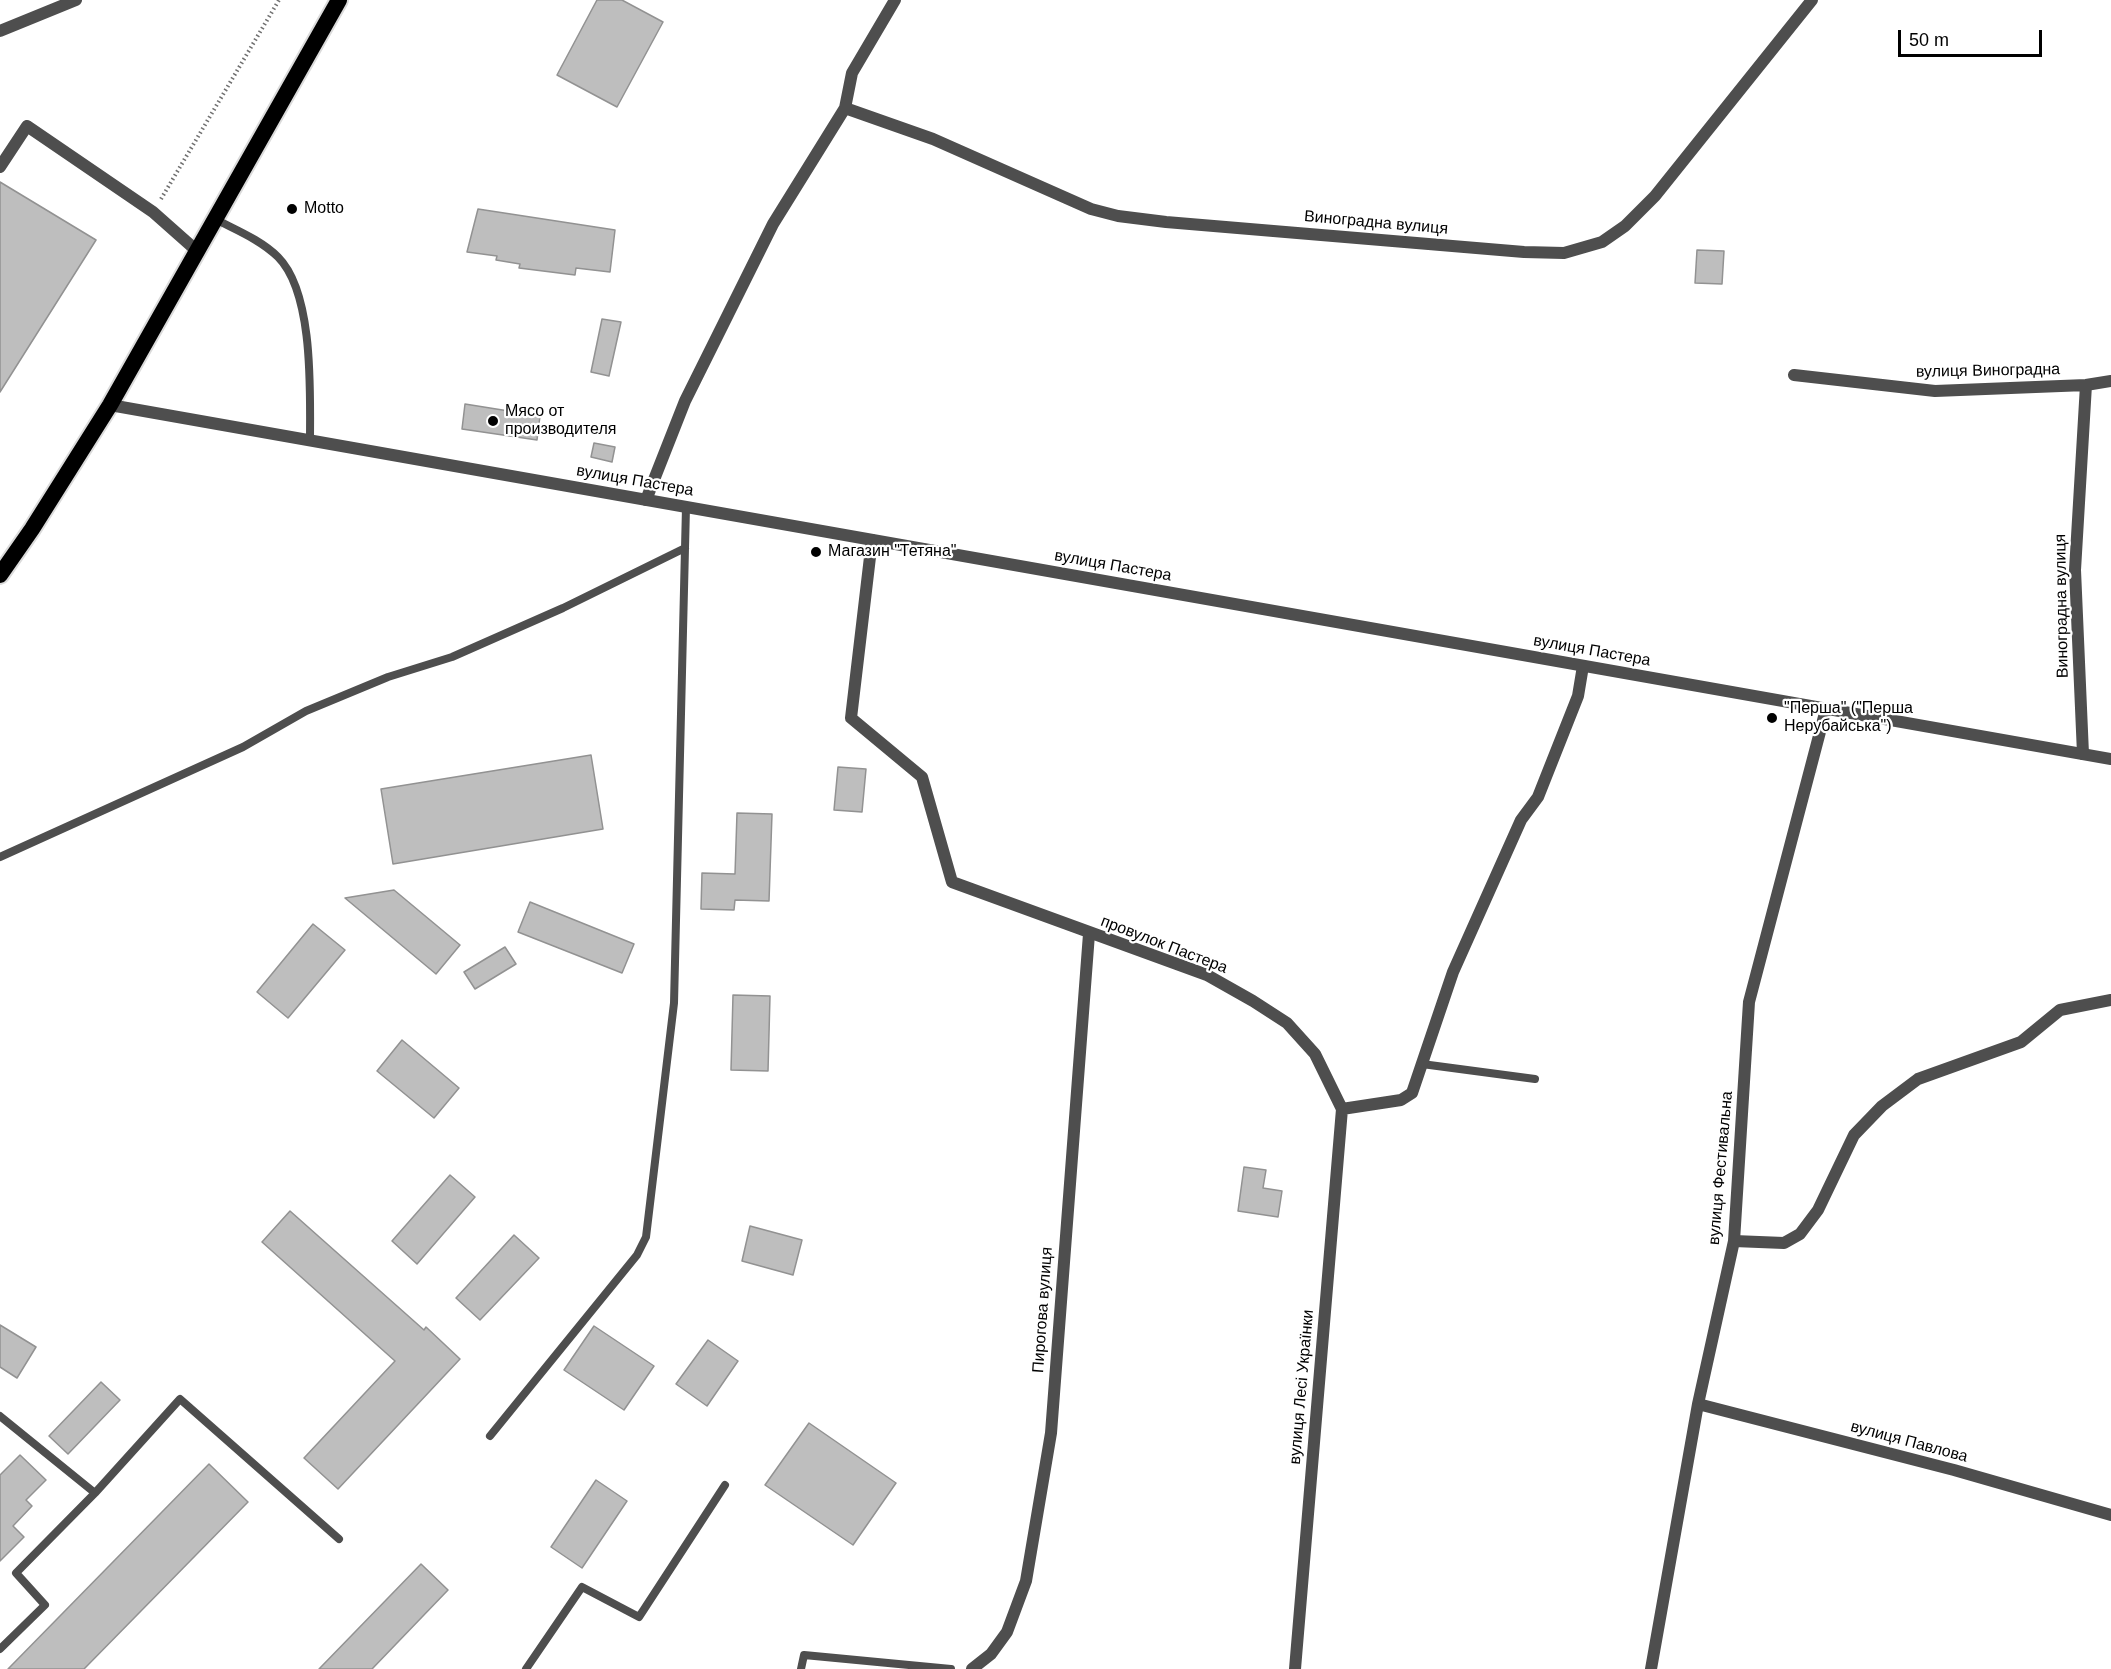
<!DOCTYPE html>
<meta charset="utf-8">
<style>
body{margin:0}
#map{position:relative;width:2111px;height:1669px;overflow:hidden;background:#fff;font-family:Arial,sans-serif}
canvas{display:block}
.scale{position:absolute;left:1898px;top:30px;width:144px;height:27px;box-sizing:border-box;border:3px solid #000;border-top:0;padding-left:8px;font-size:18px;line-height:21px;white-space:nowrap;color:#000;-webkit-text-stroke:4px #fff;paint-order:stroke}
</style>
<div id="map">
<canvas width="2111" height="1669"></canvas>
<div class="scale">50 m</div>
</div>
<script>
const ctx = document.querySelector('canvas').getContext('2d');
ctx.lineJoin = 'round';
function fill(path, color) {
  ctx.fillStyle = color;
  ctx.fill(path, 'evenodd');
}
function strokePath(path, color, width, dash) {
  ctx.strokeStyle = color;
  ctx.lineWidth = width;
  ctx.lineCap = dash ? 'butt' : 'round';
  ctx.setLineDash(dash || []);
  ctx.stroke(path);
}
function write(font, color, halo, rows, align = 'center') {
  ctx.font = font + ' Arial,sans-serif';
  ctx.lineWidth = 4.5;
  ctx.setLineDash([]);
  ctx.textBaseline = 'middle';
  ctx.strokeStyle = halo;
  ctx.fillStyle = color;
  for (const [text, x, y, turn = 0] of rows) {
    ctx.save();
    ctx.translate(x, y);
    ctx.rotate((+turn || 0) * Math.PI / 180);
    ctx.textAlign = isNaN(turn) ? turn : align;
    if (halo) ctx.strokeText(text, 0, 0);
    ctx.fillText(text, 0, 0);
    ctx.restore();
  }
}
const building = new Path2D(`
 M597 0H622L663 22 617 107 557 75Z
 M0 182 96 240 0 392Z
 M478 209 615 230 610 272 576 268 575 275 519 268 520 264 496 260 497 256 467 252Z
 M1697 250 1724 251 1722 284 1695 283Z
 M602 319 621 322 609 376 591 372Z
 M465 404 540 416 537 440 462 429Z
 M594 443 615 447 612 462 591 457Z
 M591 755 603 829 393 864 381 789Z
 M838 767 866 769 862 812 834 810Z
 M737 813 772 814 769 901 735 900 734 910 701 909 702 873 735 874Z
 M394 890 460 945 436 974 345 898Z
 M530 902 634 944 622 973 518 932Z
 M313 924 345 950 288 1018 257 992Z
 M505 947 516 964 475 989 464 972Z
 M733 995 770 996 768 1071 731 1070Z
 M402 1040 459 1088 434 1118 377 1071Z
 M1244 1167 1266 1170 1263 1188 1282 1191 1278 1217 1238 1211Z
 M450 1175 475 1197 417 1264 392 1241Z
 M290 1211 424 1330 426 1327 460 1359 338 1489 304 1458 395 1361 262 1242Z
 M750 1226 802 1240 793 1275 742 1261Z
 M514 1235 539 1258 480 1320 456 1298Z
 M0 1325 36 1347 17 1378 0 1367Z
 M594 1326 654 1366 624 1410 564 1370Z
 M708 1340 738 1361 707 1406 676 1384Z
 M101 1382 120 1400 68 1454 49 1436Z
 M809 1423 896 1483 853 1545 765 1485Z
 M20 1455 46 1480 26 1500 32 1506 13 1526 24 1537 0 1561V1475Z
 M209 1464 248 1502 84 1669H8Z
 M596 1480 627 1501 582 1568 551 1547Z
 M421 1564 448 1590 372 1669H319Z`);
const path = new Path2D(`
 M161 199 279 0`);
const service = new Path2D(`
 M215 219C236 230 261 240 278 257 314 293 310 393 310 441
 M0 857 243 747 306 711 388 677 452 657 563 608 685 548
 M1422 1064 1535 1079
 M0 1416 95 1493
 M490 1436 637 1255 646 1237 674 1003 686 507
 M0 1649 45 1605 16 1573 95 1493 180 1399 339 1539
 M526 1669 582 1587 639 1617 725 1485
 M801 1669 804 1655 951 1669`);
const minor = new Path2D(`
 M0 31 76 0
 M845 108 933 139 1091 209 1118 216 1166 222 1524 252 1564 253 1602 242 1625 226 1655 196 1812 0
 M0 167 27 126 153 212 197 251
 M1794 375 1935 391 2086 385 2111 381
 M646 500 685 401 773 224 845 108 852 73 895 0
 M872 540 851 718 922 777 952 882 1207 975 1253 1001 1287 1023 1315 1054 1342 1109 1401 1100 1412 1093 1453 972 1521 820 1538 797 1578 696 1583 666
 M2083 754 2075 570 2086 385
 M1734 1241 1784 1243 1800 1234 1818 1210 1854 1135 1882 1106 1918 1079 2021 1042 2060 1010 2111 1000
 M1698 1404 1954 1470 2111 1515
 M972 1669 991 1654 1007 1632 1026 1581 1051 1433 1089 934
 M1295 1669 1342 1109
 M1651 1669 1698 1404 1734 1241 1749 1002 1826 709`);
const tertiary = new Path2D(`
 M110 405 2111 759`);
const trunk = new Path2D(`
 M0 575 32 529 110 405 339 0`);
const markers = [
 [292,209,6,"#000"],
 [493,421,6,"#000"],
 [816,552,6,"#000"],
 [1772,718,6,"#000"]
];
const poiNames = [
 ["Motto",304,209],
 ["Мясо от",505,412],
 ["производителя",505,430],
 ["Магазин \"Тетяна\"",828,552],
 ["\"Перша\" (\"Перша",1784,709],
 ["Нерубайська\")",1784,727]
];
const streetNames = [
 ["Виноградна вулиця",1376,223,5],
 ["вулиця Виноградна",1988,371,-1],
 ["вулиця Пастера",635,481,10],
 ["вулиця Пастера",1113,566,10],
 ["Виноградна вулиця",2062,606,-91],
 ["вулиця Пастера",1592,651,10],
 ["провулок Пастера",1164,945,21],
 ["вулиця Фестивальна",1721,1168,-85],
 ["Пирогова вулиця",1043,1310,-86],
 ["вулиця Лесі Українки",1302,1387,-85],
 ["вулиця Павлова",1909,1442,15]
];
fill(building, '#bebebe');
strokePath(building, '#929292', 1.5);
strokePath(trunk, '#dbdbdb', 20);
strokePath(path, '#707070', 4, [1.5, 3]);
strokePath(service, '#4e4e4e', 8);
strokePath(minor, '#4e4e4e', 12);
strokePath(tertiary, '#4e4e4e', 12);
strokePath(trunk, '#000', 16);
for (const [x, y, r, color] of markers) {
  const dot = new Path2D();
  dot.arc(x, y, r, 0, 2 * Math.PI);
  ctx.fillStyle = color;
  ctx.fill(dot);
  strokePath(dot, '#fff', 2);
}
write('16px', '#000', '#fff', poiNames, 'left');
write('16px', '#000', '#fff', streetNames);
</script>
